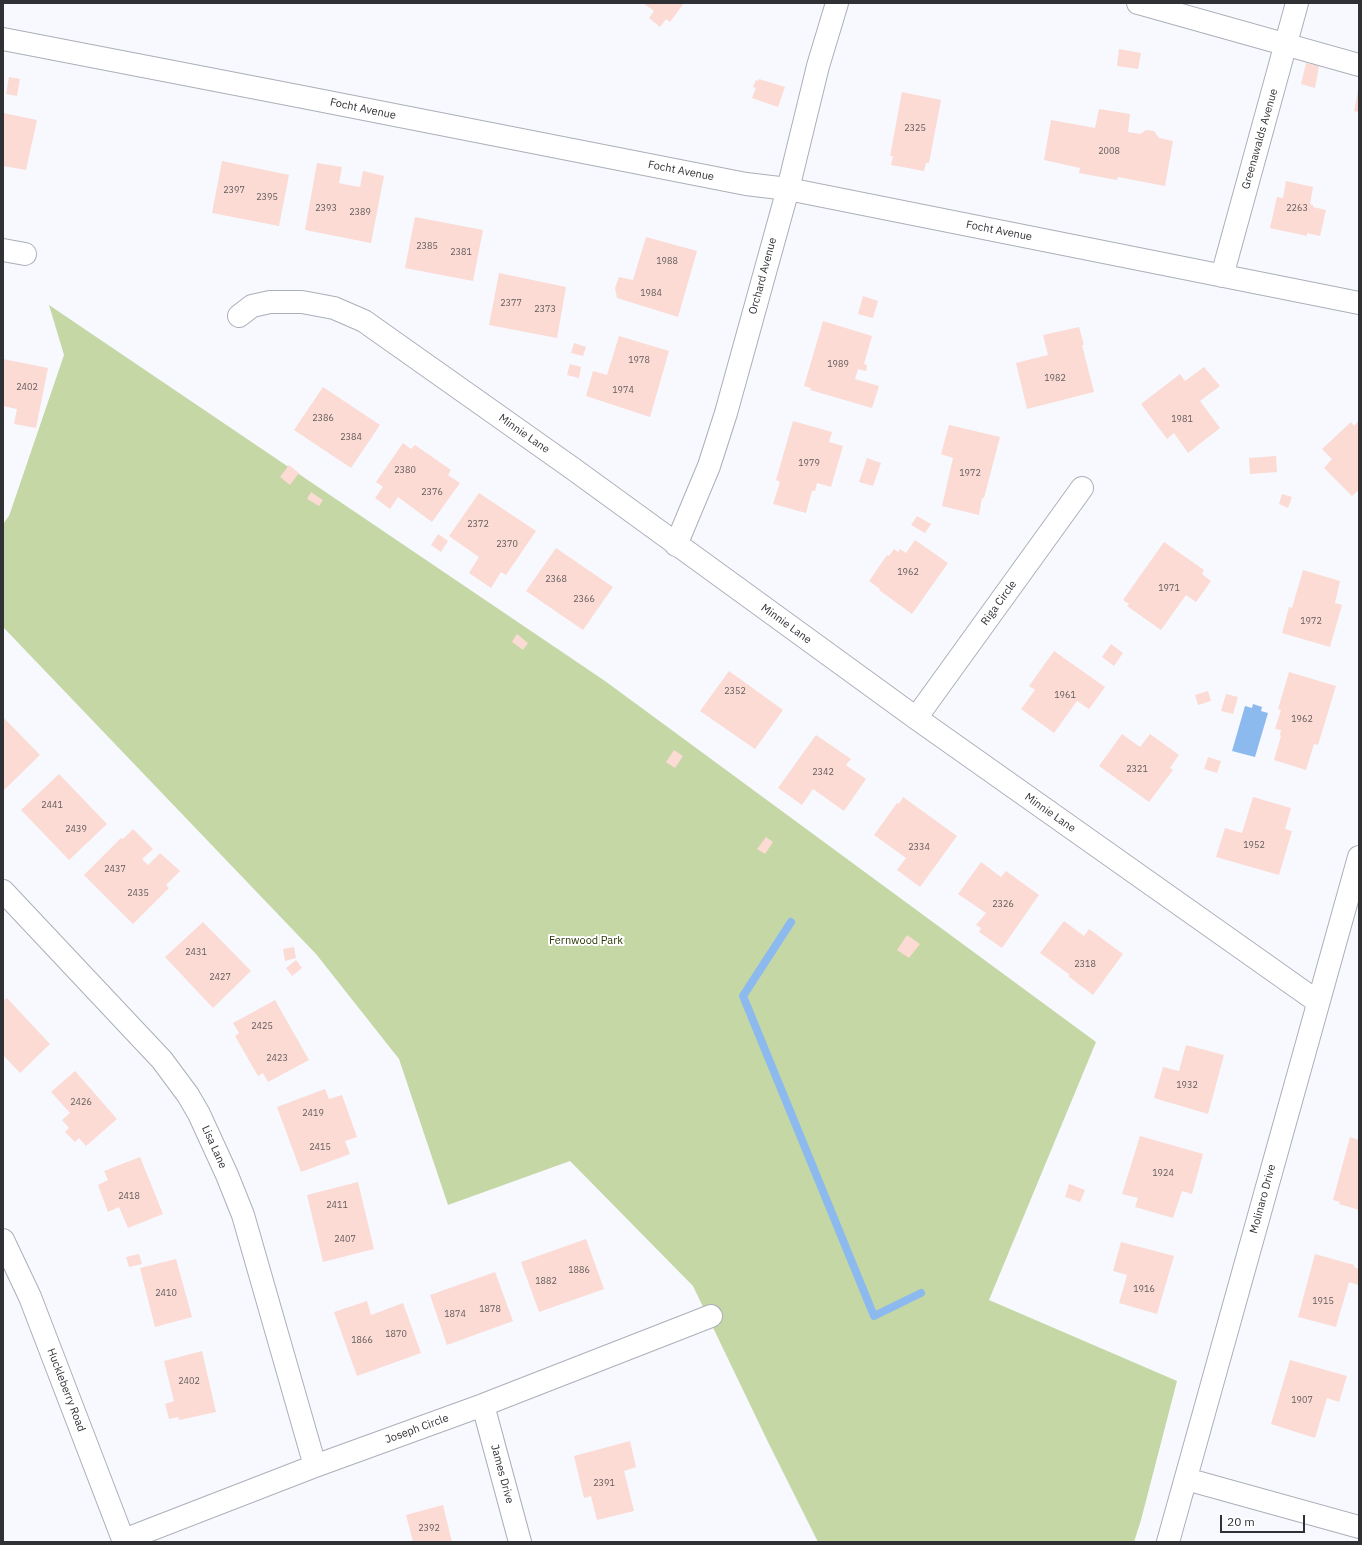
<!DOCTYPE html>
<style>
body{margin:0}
#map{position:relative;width:1362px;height:1545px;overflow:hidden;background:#f7f9ff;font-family:"IBM Plex Sans",sans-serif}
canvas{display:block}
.frame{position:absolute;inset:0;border:4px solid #303135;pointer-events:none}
.scale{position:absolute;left:1220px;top:1515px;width:85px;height:18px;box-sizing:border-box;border:2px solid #303135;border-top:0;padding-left:5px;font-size:12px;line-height:14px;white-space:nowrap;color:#303135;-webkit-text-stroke:3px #fff;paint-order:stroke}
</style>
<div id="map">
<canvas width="1362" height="1545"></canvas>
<div class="frame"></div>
<div class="scale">20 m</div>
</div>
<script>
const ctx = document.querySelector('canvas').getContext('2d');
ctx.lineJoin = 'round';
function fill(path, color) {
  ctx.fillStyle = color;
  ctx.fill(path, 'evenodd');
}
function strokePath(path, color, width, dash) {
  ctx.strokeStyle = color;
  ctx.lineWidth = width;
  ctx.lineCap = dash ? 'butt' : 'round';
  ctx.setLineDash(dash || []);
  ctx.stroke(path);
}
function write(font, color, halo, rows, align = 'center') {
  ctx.font = font + ' "IBM Plex Sans",sans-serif';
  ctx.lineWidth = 4;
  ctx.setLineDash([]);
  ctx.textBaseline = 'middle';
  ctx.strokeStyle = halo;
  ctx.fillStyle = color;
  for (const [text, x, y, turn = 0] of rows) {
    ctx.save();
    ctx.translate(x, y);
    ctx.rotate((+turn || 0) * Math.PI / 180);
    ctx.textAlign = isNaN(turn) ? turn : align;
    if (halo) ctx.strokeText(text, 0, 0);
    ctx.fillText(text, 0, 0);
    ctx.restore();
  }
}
const green = new Path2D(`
 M49 305 605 681 1096 1042 989 1300 1177 1381 1141 1520 1134 1542H818L768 1442 693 1286 570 1161 448 1205 399 1059 316 954 3 627V524L9 516 64 355Z`);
const water = new Path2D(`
 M1253 704 1262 707 1261 711 1268 713 1255 757 1232 751 1245 706 1252 708Z`);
const stream = new Path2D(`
 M791 922 743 996 874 1316 921 1293`);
const building = new Path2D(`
 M643 3H684L670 22 666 19 660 27 649 18 654 11Z
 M1119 49 1141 53 1138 69 1117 66Z
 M1306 63 1319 66 1315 88 1301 84Z
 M9 77 20 79 17 96 6 94Z
 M759 79 785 87 778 107 752 98 756 88 753 87 756 80 758 81Z
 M1358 91H1359V112L1354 111Z
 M902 92 941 100 929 163H926L924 171 891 165 893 156H890Z
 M1099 109 1130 114 1128 132 1140 134 1146 130 1154 131 1159 138 1173 141 1165 186 1118 177 1117 180 1079 173 1080 168 1044 160 1051 120 1095 128Z
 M3 113 37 120 26 170 3 166Z
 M222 161 289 175 279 226 212 213Z
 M317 163 342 167 339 183 348 185 360 187 363 171 384 176 371 243 305 230Z
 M1286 181 1313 187 1310 204 1313 205V207L1326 210 1320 236 1307 233V236L1270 228 1277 197 1283 198Z
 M415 217 483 230 473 281 405 268Z
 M646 237 697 251 678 317 617 298 615 288 619 277 633 280Z
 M499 273 566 287 557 338 489 325Z
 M863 296 878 301 873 318 858 314Z
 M823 321 872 336 864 364 867 365 866 371 858 369 855 379 879 386 872 408 810 390 811 388 804 386Z
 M1079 327 1084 345H1082L1094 392 1027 409 1016 363 1048 355 1043 335Z
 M619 336 669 351 650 417 586 396 593 371 607 375Z
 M574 343 586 347 583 356 571 353Z
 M3 359 48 368 36 428 14 424 17 409 3 406Z
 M570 364 581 367 579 378 567 375Z
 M1204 367 1220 386 1200 401 1220 428 1188 453 1174 433 1167 439 1141 404 1180 374 1185 381Z
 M323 387 380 425 351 468 294 430Z
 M1359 420V490L1352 496 1324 468 1332 459 1322 449 1351 422 1354 426Z
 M793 421 832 432 829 442 843 446 831 487 817 483 815 491H812L806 513 773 504 780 482 776 480Z
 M949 425 1000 437 984 498H982L979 515 942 506 953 458 941 454Z
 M403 443 411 449 415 445 451 470 448 475 460 483 432 522 398 497 390 509 375 498 383 487 376 482Z
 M1276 456 1277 472 1250 474 1249 458Z
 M867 458 881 463 873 486 859 482Z
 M289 465 299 473 290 485 280 477Z
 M311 492 323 500 319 506 307 499Z
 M479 493 536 531 506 575 501 572 491 588 469 573 479 557 449 536Z
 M1282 494 1292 497 1288 508 1279 504Z
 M917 516 931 524 925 533 911 525Z
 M438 534 448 541 441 552 431 545Z
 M915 540 948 563 912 614 879 590 880 589 869 581 887 555 889 556 894 549 898 552 900 549 906 553Z
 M1164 542 1204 570 1202 574 1211 581 1196 602 1186 595 1161 630 1127 606 1129 604 1123 600Z
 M556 548 613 587 583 630 526 591Z
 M1303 570 1340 581 1335 603 1342 605 1330 647 1282 633 1289 607 1292 608Z
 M517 634 528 643 523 650 512 642Z
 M1111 644 1123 653 1114 666 1102 657Z
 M1054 651 1105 687 1089 709 1077 701 1054 733 1021 709 1035 690 1029 686Z
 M729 671 783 710 755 749 700 711Z
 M1289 672 1336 686 1318 745 1314 744 1306 770 1274 760 1281 736 1280 735 1281 730 1275 729 1281 710 1278 709Z
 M1208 691 1211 701 1198 705 1195 695Z
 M1226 694 1238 697 1233 714 1221 711Z
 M3 717 40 755 3 791Z
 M1122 734 1140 747 1150 734 1179 755 1170 768 1173 770 1149 802 1099 766Z
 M816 735 851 759 846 765 866 779 844 811 813 789 802 805 778 788Z
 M674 750 683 756 675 768 666 762Z
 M1208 757 1221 761 1217 773 1204 769Z
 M59 774 107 824 69 860 21 810Z
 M903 797 957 836 920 887 897 870 906 858 874 835 897 803 899 804Z
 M1253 797 1291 808 1285 829 1292 831 1279 875 1216 857 1225 828 1242 833Z
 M133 829 153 849 142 859 148 865 160 853 180 871 166 885 169 888 133 924 84 875 121 838 123 839Z
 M766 837 773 842 765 854 757 849Z
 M981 862 1001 877 1006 871 1039 895 1002 948 979 932 981 928 976 925 986 913 958 894Z
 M1064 921 1084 936 1089 929 1123 954 1093 995 1068 976 1070 975 1040 953Z
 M203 922 251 971 213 1008 165 957Z
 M907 935 920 944 909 958 897 950Z
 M294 947 296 958 285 961 283 949Z
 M296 960 302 968 292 976 286 968Z
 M7 998 50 1044 20 1073 3 1055V1001Z
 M275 1000 309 1060 268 1082 263 1073 258 1076 235 1036 239 1033 233 1023Z
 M1186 1045 1224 1055 1208 1114 1154 1098 1163 1067 1179 1071Z
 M75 1071 117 1119 86 1146 79 1138 75 1142 65 1132 69 1128 62 1120 70 1113 51 1092Z
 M325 1089 329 1099 342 1095 357 1137 345 1141 350 1154 301 1172 277 1107Z
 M1140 1136 1203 1154 1192 1194 1182 1191 1173 1218 1135 1207 1138 1198 1122 1194Z
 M1350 1137 1359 1140V1210L1339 1204 1340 1202 1333 1200Z
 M140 1157 163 1214 128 1228 119 1207 108 1212 98 1185 108 1180 104 1171Z
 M358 1182 374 1249 323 1262 307 1195Z
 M1069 1184 1085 1190 1080 1202 1065 1197Z
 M586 1239 604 1289 539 1312 521 1262Z
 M1121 1242 1174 1256 1157 1314 1119 1303 1127 1275 1113 1271Z
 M139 1254 142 1264 129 1267 126 1257Z
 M1315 1254 1354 1265V1267L1359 1269 1358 1285 1349 1282 1336 1327 1298 1317Z
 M176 1259 192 1317 155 1327 140 1268Z
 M495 1272 513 1321 447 1345 430 1295Z
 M367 1301 371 1315 403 1303 421 1353 357 1376 334 1312Z
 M202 1351 216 1412 179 1420 178 1417 169 1419 165 1404 174 1401 164 1361Z
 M1290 1360 1347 1376 1339 1402 1327 1398 1315 1438 1271 1424Z
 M630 1441 636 1467 624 1471 634 1511 597 1520 591 1496 584 1498 574 1456Z
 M443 1505 452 1542H413L406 1515Z`);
const minor = new Path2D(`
 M1138 3 1359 65
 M3 39C251 86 498 136 746 184L788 189 1359 303
 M3 250 25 254
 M1222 276 1297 3
 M239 316 252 306 270 302H302L334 308 364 321 572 468 916 718 1318 1002
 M676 545 709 466 726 413 788 189 818 66 837 3
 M916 718 1082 488
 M3 891 162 1060 188 1095 199 1114 227 1175 243 1215 315 1466
 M3 1240 30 1297 124 1542
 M483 1405 520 1542
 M1186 1479 1359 1527
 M124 1540 315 1466 483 1405 711 1316
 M1168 1542 1359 857`);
const numberNames = [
 ["2325",915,128],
 ["2008",1109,151],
 ["2397",234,190],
 ["2395",267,197],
 ["2393",326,208],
 ["2263",1297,208],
 ["2389",360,212],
 ["2385",427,246],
 ["2381",461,252],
 ["1988",667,261],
 ["1984",651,293],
 ["2377",511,303],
 ["2373",545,309],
 ["1978",639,360],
 ["1989",838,364],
 ["1982",1055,378],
 ["2402",27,387],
 ["1974",623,390],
 ["2386",323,418],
 ["1981",1182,419],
 ["2384",351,437],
 ["1979",809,463],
 ["2380",405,470],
 ["1972",970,473],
 ["2376",432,492],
 ["2372",478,524],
 ["2370",507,544],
 ["1962",908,572],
 ["2368",556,579],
 ["1971",1169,588],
 ["2366",584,599],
 ["1972",1311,621],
 ["2352",735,691],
 ["1961",1065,695],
 ["1962",1302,719],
 ["2321",1137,769],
 ["2342",823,772],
 ["2441",52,805],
 ["2439",76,829],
 ["1952",1254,845],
 ["2334",919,847],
 ["2437",115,869],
 ["2435",138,893],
 ["2326",1003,904],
 ["2431",196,952],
 ["2318",1085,964],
 ["2427",220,977],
 ["2425",262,1026],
 ["2423",277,1058],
 ["1932",1187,1085],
 ["2426",81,1102],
 ["2419",313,1113],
 ["2415",320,1147],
 ["1924",1163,1173],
 ["2418",129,1196],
 ["2411",337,1205],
 ["2407",345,1239],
 ["1886",579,1270],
 ["1882",546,1281],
 ["1916",1144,1289],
 ["2410",166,1293],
 ["1915",1323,1301],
 ["1878",490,1309],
 ["1874",455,1314],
 ["1870",396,1334],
 ["1866",362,1340],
 ["2402",189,1381],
 ["1907",1302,1400],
 ["2391",604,1483],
 ["2392",429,1528]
];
const streetNames = [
 ["Focht Avenue",363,109,12],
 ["Greenawalds Avenue",1260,139,-74],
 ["Focht Avenue",681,171,11],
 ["Focht Avenue",999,231,11],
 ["Orchard Avenue",763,276,-75],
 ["Minnie Lane",524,434,35],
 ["Riga Circle",999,603,-54],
 ["Minnie Lane",786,624,36],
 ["Minnie Lane",1050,813,35],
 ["Lisa Lane",214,1147,66],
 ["Molinaro Drive",1263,1199,-75],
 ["Huckleberry Road",66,1390,69],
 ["Joseph Circle",417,1429,-20],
 ["James Drive",502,1474,75]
];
const parkNames = [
 ["Fernwood Park",586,941]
];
fill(green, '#c6d7a6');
fill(water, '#8cbaef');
strokePath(stream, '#8cbaef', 8);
fill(building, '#fbdbd4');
strokePath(minor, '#abafb8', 24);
strokePath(minor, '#fff', 22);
write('9px', '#635c5d', null, numberNames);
write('11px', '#303135', '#fff', streetNames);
write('11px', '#2a3805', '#fff', parkNames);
</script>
